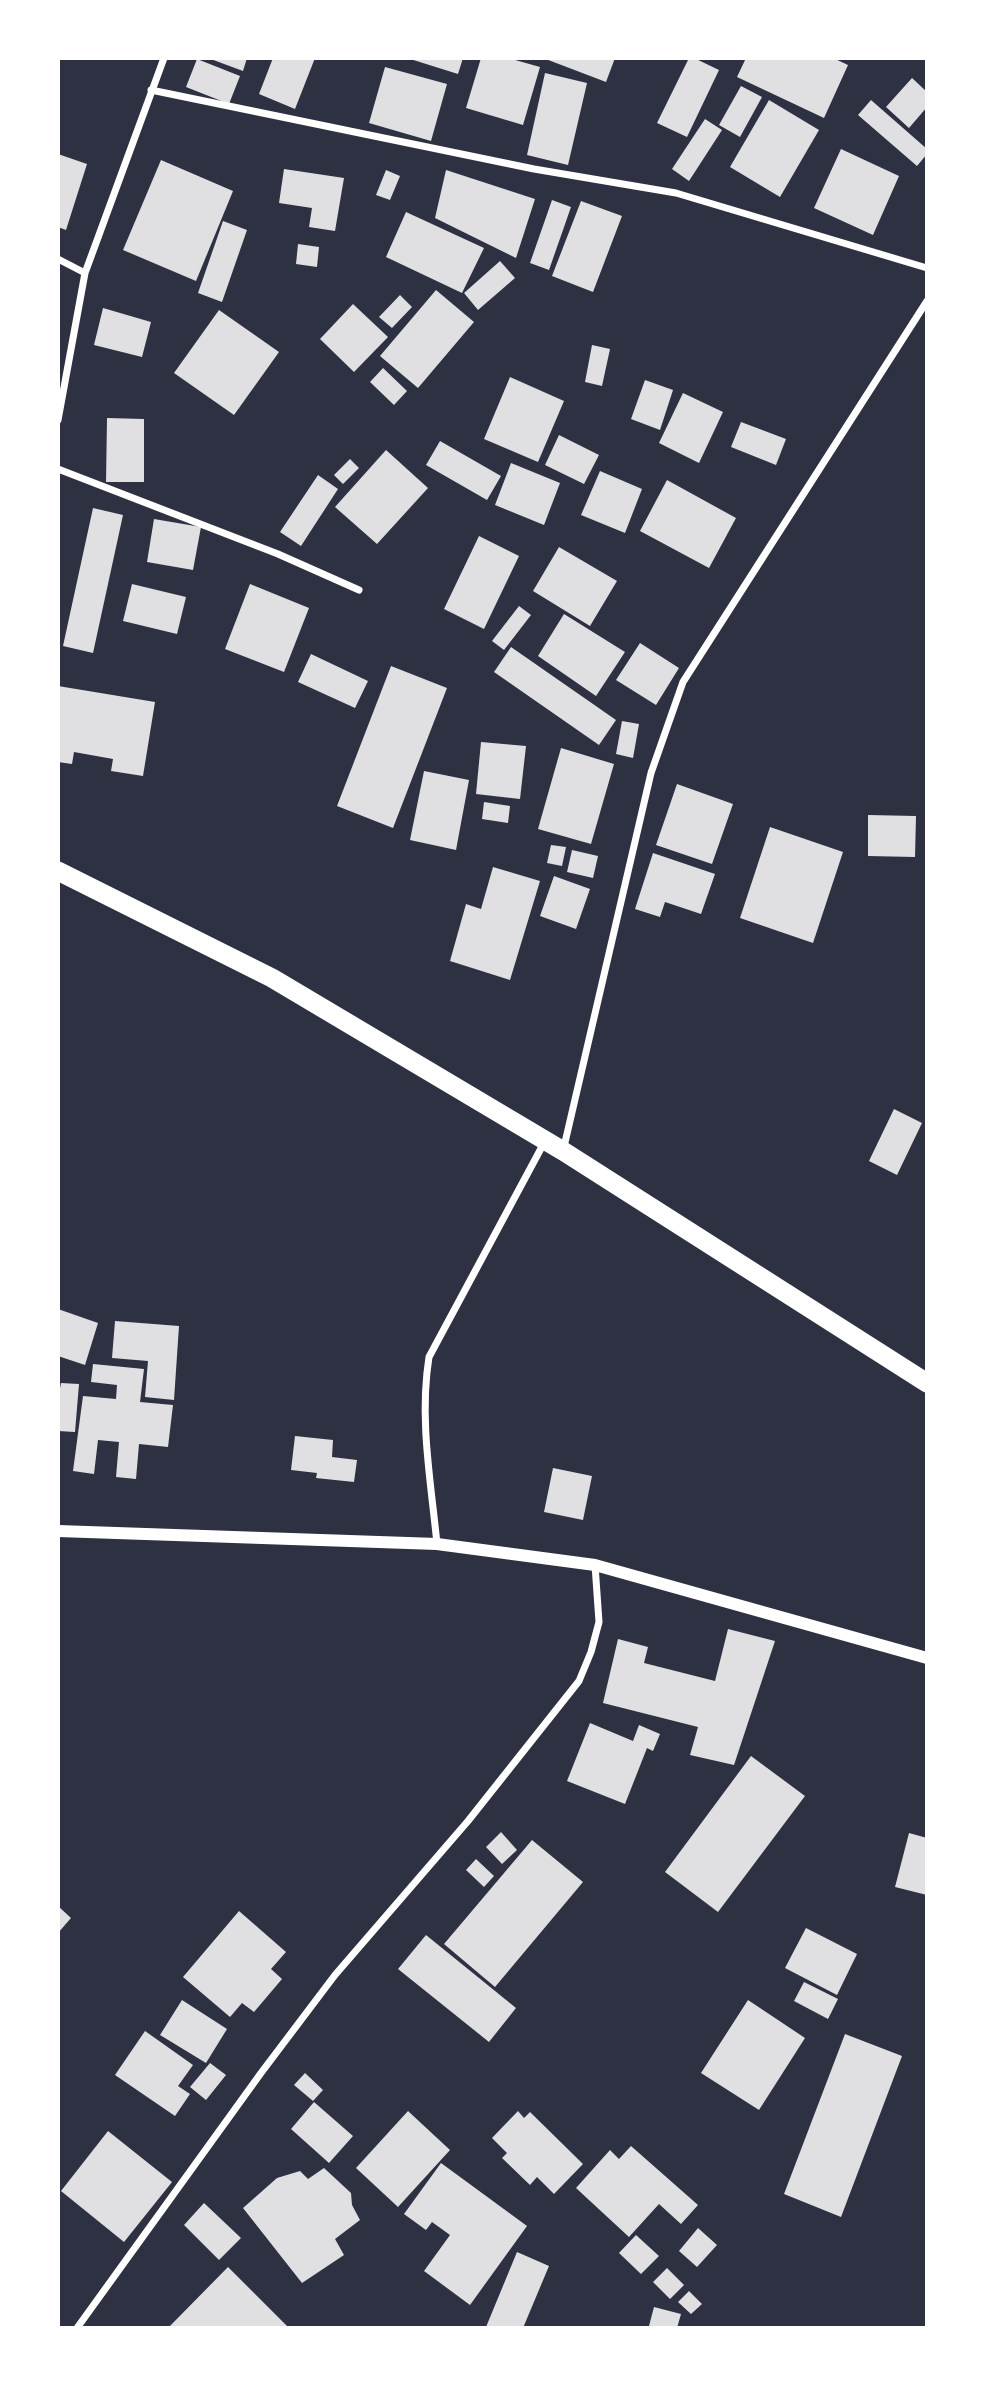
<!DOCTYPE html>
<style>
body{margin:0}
#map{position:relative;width:985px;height:2386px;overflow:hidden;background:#2d3142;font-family:"Exo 2",sans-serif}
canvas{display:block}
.frame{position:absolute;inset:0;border:60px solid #fff;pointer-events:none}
</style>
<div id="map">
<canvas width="985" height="2386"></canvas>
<div class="frame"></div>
</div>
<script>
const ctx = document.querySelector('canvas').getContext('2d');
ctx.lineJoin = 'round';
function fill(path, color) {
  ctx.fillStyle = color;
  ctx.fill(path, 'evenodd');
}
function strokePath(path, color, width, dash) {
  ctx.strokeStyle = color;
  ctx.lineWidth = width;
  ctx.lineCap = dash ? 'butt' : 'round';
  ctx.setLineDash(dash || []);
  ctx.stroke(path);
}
const building = new Path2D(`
 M208 58H247L243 71Z
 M273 58H315L295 109 259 94Z
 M407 58H463L458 74Z
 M481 58H508L540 67 523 125 466 108Z
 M543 58H615L606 82Z
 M689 58H694L719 70 687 137 657 123Z
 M746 58H833L848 65 824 118 737 77Z
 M197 59 240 76 229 104 186 87Z
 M385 67 447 84 431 141 369 123Z
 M545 73 587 83 568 165 527 155Z
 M912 78 927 92V107L909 128 886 107Z
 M741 86 762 97 740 137 719 125Z
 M769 100 819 130 780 197 730 167Z
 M871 100 927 149V154L917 166 858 115Z
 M705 119 722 130 689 181 672 169Z
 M841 149 899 176 873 235 814 208Z
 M58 154 87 164 66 230 58 227Z
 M161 160 233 191 196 281 123 250Z
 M284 169 344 178 335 231 309 227 312 208 279 203Z
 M386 170 400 176 390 200 376 195Z
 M446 170 535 199 516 258 435 218Z
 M552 200 571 207 549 270 530 263Z
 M581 201 622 216 593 292 552 276Z
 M406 212 484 248 462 293 386 257Z
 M223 221 247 230 222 302 198 293Z
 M298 244 319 247 317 267 296 264Z
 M500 261 515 278 478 310 464 293Z
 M436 290 474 322 418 388 380 356Z
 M400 295 412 307 392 328 379 317Z
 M353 304 388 337 354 372 320 339Z
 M103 308 151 322 142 357 94 345Z
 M219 310 279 352 234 415 174 373Z
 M592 345 610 349 602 386 585 382Z
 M383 368 407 391 394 405 370 382Z
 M510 377 564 401 538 462 484 439Z
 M645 380 673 390 660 430 631 419Z
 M683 393 723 412 699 463 659 443Z
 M107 418 144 419V482H106Z
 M741 422 786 439 776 465 731 447Z
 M559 435 599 455 584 484 545 465Z
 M440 441 501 476 487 500 426 465Z
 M386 450 428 488 377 544 335 507Z
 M350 459 359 468 343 484 334 475Z
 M511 463 560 483 544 525 495 505Z
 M600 471 642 489 625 533 581 515Z
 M318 475 338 489 301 546 280 532Z
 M667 480 736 518 709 568 640 531Z
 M93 508 123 515 93 653 63 646Z
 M154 519 201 527 193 570 147 562Z
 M479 536 519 556 484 629 444 609Z
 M559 547 617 581 590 626 533 591Z
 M132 584 186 597 177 634 123 621Z
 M250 584 309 608 284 672 225 649Z
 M519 606 531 615 504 650 492 641Z
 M564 614 625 652 596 696 538 656Z
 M640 643 679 668 656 705 616 680Z
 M511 647 616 720 599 745 494 672Z
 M311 654 368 681 355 708 298 682Z
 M391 666 447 688 393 828 337 806Z
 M58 686 155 702 143 776 111 771 113 759 74 752 72 764 58 762Z
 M622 721 639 724 633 758 616 754Z
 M481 742 526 746 520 799 476 794Z
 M561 748 614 764 591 844 538 829Z
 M424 771 469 780 456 850 410 840Z
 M677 784 733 804 712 864 656 845Z
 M484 802 510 806 508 823 482 819Z
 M868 815 916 816 915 857 868 856Z
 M770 827 843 852 813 943 740 918Z
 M551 845 566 847 562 866 547 863Z
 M572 850 598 856 593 878 567 872Z
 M653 853 715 874 701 914 665 902 660 917 635 909Z
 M493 867 540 881 510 980 450 961 466 904 481 909Z
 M554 876 590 889 576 929 540 916Z
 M894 1109 922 1123 897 1175 869 1161Z
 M58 1309 98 1323 85 1365 58 1356Z
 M115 1321 179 1326 174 1400 145 1397 148 1361 112 1358Z
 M93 1364 144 1369 140 1402 173 1405 168 1447 139 1444 136 1479 116 1477 119 1442 98 1440 94 1474 73 1471 83 1396 116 1399 117 1385 91 1382Z
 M61 1383 79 1384 75 1432 58 1431V1388H60Z
 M295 1436 333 1440 332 1457 357 1460 354 1482 316 1478 317 1473 291 1470Z
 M553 1468 592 1476 583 1520 544 1512Z
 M728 1629 775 1641 734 1765 690 1755 698 1727 603 1703 618 1639 648 1647 644 1663 715 1681Z
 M590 1723 633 1741 639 1725 660 1734 653 1751 647 1748 625 1804 567 1781Z
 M751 1756 805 1796 718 1912 665 1872Z
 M501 1832 517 1850 502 1864 486 1847Z
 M909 1833 927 1838V1895L895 1887Z
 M532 1840 583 1882 495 1987 444 1944Z
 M476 1859 494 1876 484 1887 466 1870Z
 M58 1906 71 1918 58 1933Z
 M239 1911 286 1952 271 1969 282 1979 254 2012 242 2003 230 2017 183 1977Z
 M806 1928 857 1954 837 1995 785 1968Z
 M426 1935 516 2008 489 2042 398 1969Z
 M804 1982 838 1999 828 2019 794 2001Z
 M182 2000 227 2029 206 2063 160 2035Z
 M748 2000 805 2038 759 2110 701 2073Z
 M145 2031 193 2065 178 2086 190 2094 175 2116 115 2075Z
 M845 2034 902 2056 841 2217 784 2194Z
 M210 2063 226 2075 206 2100 190 2087Z
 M305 2073 323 2090 313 2101 294 2085Z
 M314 2102 353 2136 329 2163 291 2129Z
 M408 2111 450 2150 398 2207 356 2168Z
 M518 2111 524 2118 530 2112 583 2164 554 2194 537 2177 530 2185 502 2158 507 2153 492 2138Z
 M108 2131 172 2182 124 2242 61 2191Z
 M631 2146 698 2205 681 2224 659 2204 629 2237 576 2188 610 2150 619 2159Z
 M441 2163 527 2226 470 2305 424 2271 450 2235 432 2222 426 2230 404 2214Z
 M324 2168 351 2193 352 2205 360 2220 335 2239 344 2255 302 2283 243 2208 277 2178 300 2171 308 2179Z
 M204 2203 241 2238 219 2260 184 2225Z
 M698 2228 717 2245 697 2267 679 2251Z
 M636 2235 659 2256 641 2274 619 2253Z
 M517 2252 549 2266 523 2328H490L486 2327Z
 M228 2267 289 2328H168Z
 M667 2268 684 2285 670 2299 653 2282Z
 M689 2291 702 2304 691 2314 678 2302Z
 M654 2307 681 2314 677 2328H658L649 2326Z`);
const minor = new Path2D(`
 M151 90 534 169 676 193 927 268
 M58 259 85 273
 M58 420 85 273 164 58
 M58 469 278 554 359 590
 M563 1151 651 773 683 682 927 301
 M437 1544C431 1482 419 1419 429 1357L545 1141
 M77 2328 261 2073 335 1975 468 1821 579 1681 591 1652 599 1622 595 1565`);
const tertiary = new Path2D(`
 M58 1531 437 1544 595 1565 927 1658`);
const trunk = new Path2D(`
 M58 871 272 978 563 1151 927 1383`);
fill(building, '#e0e0e3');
strokePath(minor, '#fff', 7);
strokePath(tertiary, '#fff', 12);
strokePath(trunk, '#fff', 19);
</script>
